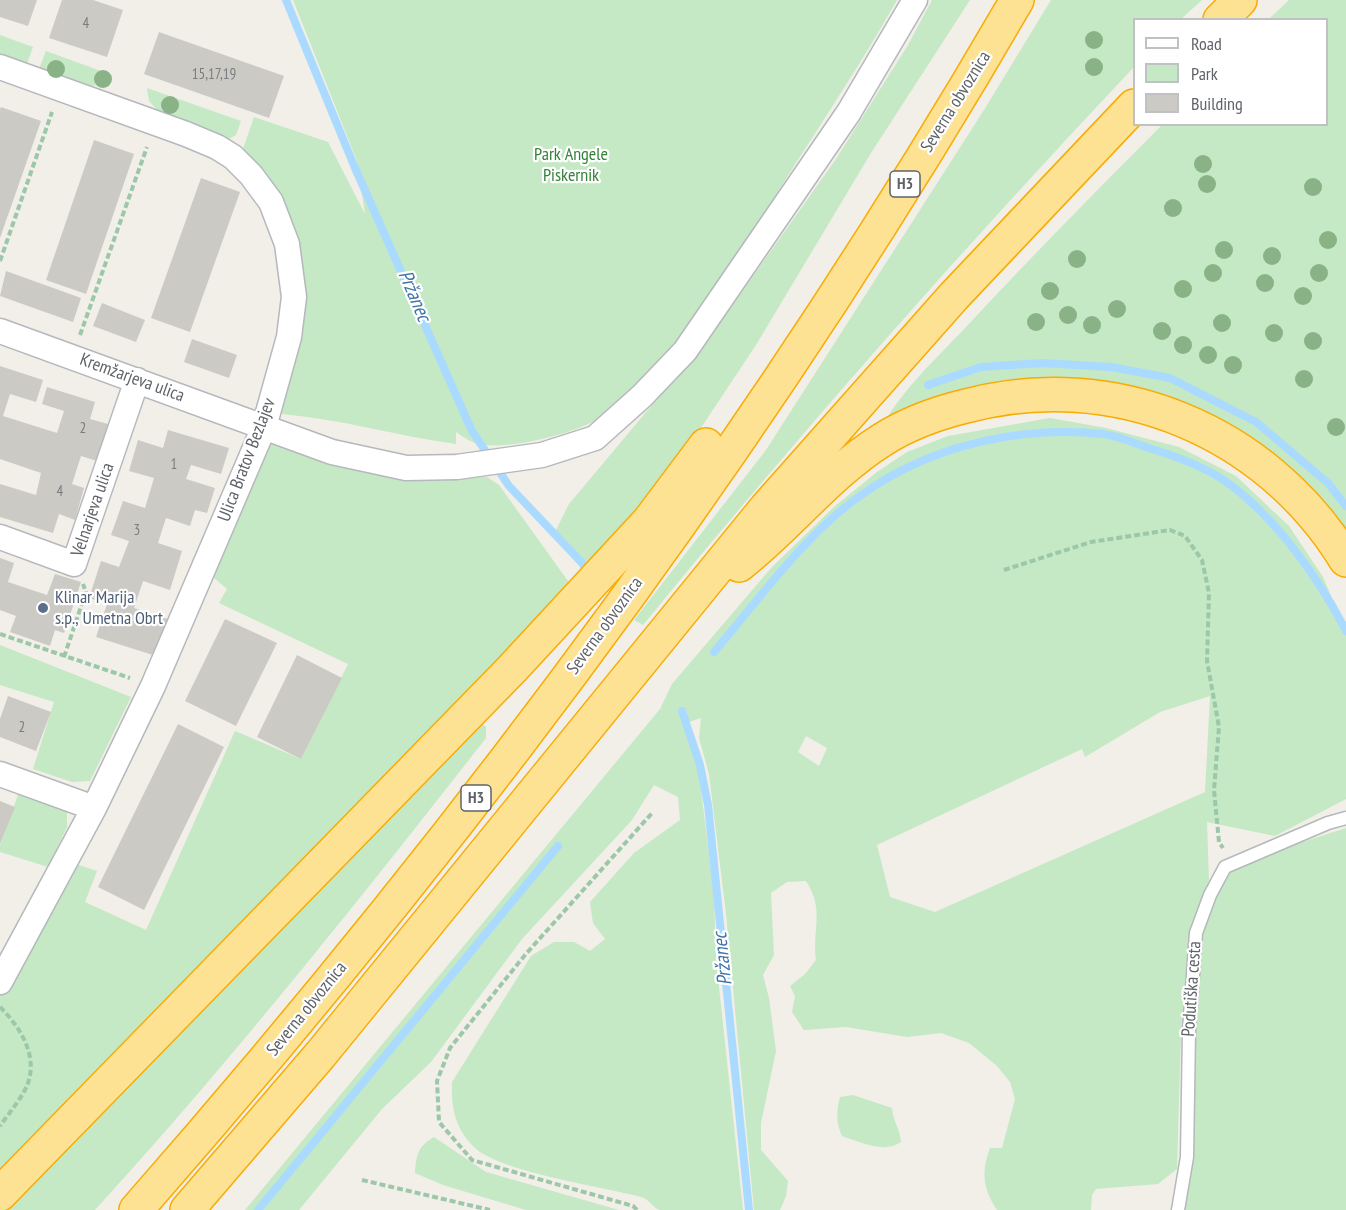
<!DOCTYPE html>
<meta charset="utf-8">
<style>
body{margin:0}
#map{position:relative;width:1346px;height:1210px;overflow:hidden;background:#f1efe8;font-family:"PT Sans Narrow",sans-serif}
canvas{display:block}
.legend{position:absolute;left:1133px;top:18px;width:195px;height:108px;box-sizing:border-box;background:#fff;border:2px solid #bfc1c3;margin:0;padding:8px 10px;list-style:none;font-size:18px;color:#5f6368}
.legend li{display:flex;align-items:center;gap:12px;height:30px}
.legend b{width:30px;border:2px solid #bfc1c3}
</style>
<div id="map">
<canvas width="1346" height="1210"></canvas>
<ul class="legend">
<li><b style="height:8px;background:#fff"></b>Road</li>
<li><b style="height:16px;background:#c5e8c5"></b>Park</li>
<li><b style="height:16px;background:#cccac5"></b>Building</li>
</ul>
</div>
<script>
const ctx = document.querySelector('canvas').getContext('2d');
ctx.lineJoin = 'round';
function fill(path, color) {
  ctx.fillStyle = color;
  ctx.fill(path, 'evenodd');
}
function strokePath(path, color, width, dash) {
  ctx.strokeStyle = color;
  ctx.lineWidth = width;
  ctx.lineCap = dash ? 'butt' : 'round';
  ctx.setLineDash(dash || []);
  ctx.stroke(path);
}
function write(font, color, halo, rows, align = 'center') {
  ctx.font = font + ' "PT Sans Narrow",sans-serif';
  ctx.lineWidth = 4.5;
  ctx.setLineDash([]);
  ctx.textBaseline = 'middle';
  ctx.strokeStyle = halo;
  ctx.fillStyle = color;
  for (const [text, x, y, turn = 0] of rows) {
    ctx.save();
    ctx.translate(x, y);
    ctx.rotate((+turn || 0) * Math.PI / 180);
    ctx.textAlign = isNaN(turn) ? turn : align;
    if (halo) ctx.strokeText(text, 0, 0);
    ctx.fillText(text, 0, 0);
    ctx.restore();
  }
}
const green = new Path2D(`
 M293 0H897C860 66 817 129 777 193 728 270 682 353 610 412 587 431 503 453 475 443 469 441 462 436 456 432V444C397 436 341 419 282 414V389L301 321 268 179 243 149 254 117 328 142 365 214 357 161Z
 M932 0H970L871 153 756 345 661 488 585 575 556 530 569 504 715 330 836 159 908 45Z
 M1051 0H1202L1181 19 1134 20V67C964 247 800 433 643 625L634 620 766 450 984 110Z
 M1289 0H1346V533L1334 514 1286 463 1186 405 1087 386 879 432C900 391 936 359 967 326 1031 257 1096 191 1162 125L1326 124V20L1269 19Z
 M0 35 33 47 27 64 0 55Z
 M46 51 112 75C96 99 60 76 39 69Z
 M147 88 241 121 236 135 227 140 158 111 149 101Z
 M1050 418 1106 428 1179 447 1236 476 1289 526 1323 577 1346 631V799L1275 836 1207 822 1209 880 1191 928 1181 1032 1177 1169 1158 1184 1096 1189 1092 1195 1091 1210H997C983 1189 981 1172 990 1148H1002L1015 1099 1010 1082 997 1066 969 1043 941 1033 907 1037 846 1027 804 1030 792 1012 795 996 790 986 805 974 816 960C812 929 825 910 806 881L787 882 771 893 774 955 763 975 769 998 776 1051 761 1123V1150L788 1181 786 1196 780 1210H754L726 914 709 774 699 738 701 718 686 723 697 757 714 895 716 959 743 1210C727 1210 671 1210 660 1210 653 1208 649 1199 641 1197 604 1187 501 1172 475 1148 455 1129 451 1108 452 1082L531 956 554 942H574L590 951 605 939 593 923 590 902 634 853 680 820 678 797 654 785 632 820 522 939 431 1062 382 1109 299 1210H245L660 709 672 684 772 567 835 506 877 472 907 452 948 436ZM1210 696 1205 792 935 912 890 897 877 845 1082 749 1085 757 1160 712ZM806 736 827 748 819 766 798 752Z
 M267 438 293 444 329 465 451 478 487 477 499 485 573 588 0 1176V994L30 952 70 862 97 871 85 902 146 930 235 731 301 759 348 664 219 603 227 589 213 577Z
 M0 645 131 697 90 781 72 782 33 769 54 702 0 685Z
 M480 722 486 727V738C360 899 233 1059 95 1210H5Z
 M19 792 67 812V827L48 867 0 852V845Z
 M1346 828V1210H1178L1196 933 1225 867Z
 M853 1095 892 1108C893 1121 900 1129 901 1142 885 1154 860 1142 842 1136 836 1122 836 1112 840 1097Z
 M434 1137 486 1172 619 1210H526L443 1185 415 1173C416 1155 418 1146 434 1137Z`);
const stream = new Path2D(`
 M286 0 355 168 472 431 509 486 584 565
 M928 385 981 367 1042 363 1111 367 1170 378 1256 422 1328 483 1346 506
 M714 652C762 596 807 530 870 489 937 444 1022 426 1103 434 1120 436 1138 445 1155 450 1181 458 1210 469 1232 486 1278 521 1320 580 1346 631
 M682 711 700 765 708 805 749 1210
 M258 1210 558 846`);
const building = new Path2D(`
 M0 0H37L28 26 0 17Z
 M62 0H93L123 10 107 57 49 38Z
 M159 32 284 76 269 118 144 74Z
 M1 107 41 121 0 238V109Z
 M94 140 134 154 86 294 46 280Z
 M201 178 240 192 190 332 151 318Z
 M6 271 81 298 73 322 0 296Z
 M102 303 145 320 136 342 93 326Z
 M192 339 237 355 229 378 184 362Z
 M0 366 43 380 36 402 10 394 3 416 57 433 64 411 42 404 47 387 95 402 90 419 108 424 97 461 81 456 72 484 84 488 75 520 59 514 53 533 0 517V484L36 495 41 473 0 459Z
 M168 430 229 448 221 474 191 465 186 479 215 488 207 513 195 510 190 526 166 518 158 543 182 551 170 590 143 581 134 608 168 619 156 656 96 637 107 604 89 598 101 561 119 567 129 541 111 535 123 501 145 508 154 478 129 471 138 440 163 448Z
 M0 558 14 563 8 582 47 595 55 574 81 582 64 633 55 630 50 646 10 632 16 616 0 610Z
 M225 619 277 643 236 726 185 701Z
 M297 655 342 678 301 759 257 737Z
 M8 696 51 712 36 751 0 737V719Z
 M178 724 224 747 144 910 98 887Z
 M0 801 15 807 0 844Z`);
const path = new Path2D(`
 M0 261 52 112
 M80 335 147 147
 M1004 570 1091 542 1170 530 1185 536 1202 560 1209 593 1207 661 1219 727 1214 790 1219 842 1223 848
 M0 634 130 678
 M64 657 86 592 83 584
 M0 1007C19 1026 38 1054 28 1083 23 1097 9 1113 0 1126
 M362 1180 490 1210
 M637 1210 633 1206 472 1160 439 1122 437 1081 450 1048 525 955 653 812`);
const lane = new Path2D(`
 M1178 1210 1187 1157 1189 1031 1196 933 1210 895 1225 867 1328 823 1346 818`);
const street = new Path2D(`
 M0 67 186 134 217 147 233 157 251 175 271 202 287 244 294 297 289 337 264 427 153 686 94 808 0 982
 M0 331 332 452 406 468 457 467 542 455 595 438 642 396 685 351 849 112 915 0
 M0 537 74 564 137 380
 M0 774 94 808`);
const highway = new Path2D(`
 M1220 20 1240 0
 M739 565C789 526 828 474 882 440 907 424 937 413 966 406 1114 367 1266 430 1346 560
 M0 1194 512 669 649 521 706 445
 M136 1210C465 835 767 432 1017 0
 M187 1210 321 1054 766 508 954 296 1134 106`);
const trees = [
 [1094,40],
 [1094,67],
 [56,69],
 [103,79],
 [170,105],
 [1203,164],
 [1207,184],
 [1313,187],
 [1173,208],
 [1328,240],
 [1224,250],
 [1272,256],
 [1077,259],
 [1213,273],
 [1319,273],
 [1265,283],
 [1183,289],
 [1050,291],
 [1303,296],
 [1117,309],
 [1068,315],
 [1036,322],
 [1222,323],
 [1092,325],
 [1162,331],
 [1274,333],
 [1313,341],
 [1183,345],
 [1208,355],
 [1233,365],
 [1304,379],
 [1336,427]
];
const markers = [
 [43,608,6,"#5c6f8a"]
];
const numberNames = [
 ["4",86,24],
 ["15,17,19",214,75],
 ["2",83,429],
 ["1",174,465],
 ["4",60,492],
 ["3",137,531],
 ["2",22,728]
];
const shields = [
 [905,184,30],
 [476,798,30]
];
const shieldNames = [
 ["H3",905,184],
 ["H3",476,798]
];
const streetNames = [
 ["Severna obvoznica",956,102,-58],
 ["Kremžarjeva ulica",132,378,20],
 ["Ulica Bratov Bezlajev",247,460,-69],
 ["Velnarjeva ulica",93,510,-71],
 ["Severna obvoznica",605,626,-54],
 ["Podutiška cesta",1192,989,-86],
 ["Severna obvoznica",307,1009,-51]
];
const parkNames = [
 ["Park Angele",571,155],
 ["Piskernik",571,176]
];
const serviceNames = [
 ["Klinar Marija",55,598],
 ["s.p., Umetna Obrt",55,619]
];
const waterNames = [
 ["Pržanec",414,296,67],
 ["Pržanec",723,959,-96]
];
fill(green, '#c5e8c5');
strokePath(stream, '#aadaff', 8);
fill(building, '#cccac5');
strokePath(lane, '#b5b8bc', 15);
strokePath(street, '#b5b8bc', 27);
strokePath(highway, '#f9ab00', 36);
strokePath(path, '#9cc7a9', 4, [6, 3]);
strokePath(lane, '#fff', 12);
strokePath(street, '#fff', 24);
strokePath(highway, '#fde293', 33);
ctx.fillStyle = '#89b387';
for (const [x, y] of trees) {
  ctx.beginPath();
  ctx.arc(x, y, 9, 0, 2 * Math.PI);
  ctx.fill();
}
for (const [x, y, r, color] of markers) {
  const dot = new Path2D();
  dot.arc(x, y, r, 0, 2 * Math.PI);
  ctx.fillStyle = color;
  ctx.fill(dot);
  strokePath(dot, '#fff', 2);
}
write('15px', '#7a7d7f', null, numberNames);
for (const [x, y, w] of shields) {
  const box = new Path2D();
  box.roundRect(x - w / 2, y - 13, w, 26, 4.5);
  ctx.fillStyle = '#fff';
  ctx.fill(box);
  strokePath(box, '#5f6368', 1.5);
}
write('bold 16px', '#5f6368', null, shieldNames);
write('18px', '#5f6368', '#fff', streetNames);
write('18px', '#348238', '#fff', parkNames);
write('18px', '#4e5e75', '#fff', serviceNames, 'left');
write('italic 20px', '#4174aa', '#fff', waterNames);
</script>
